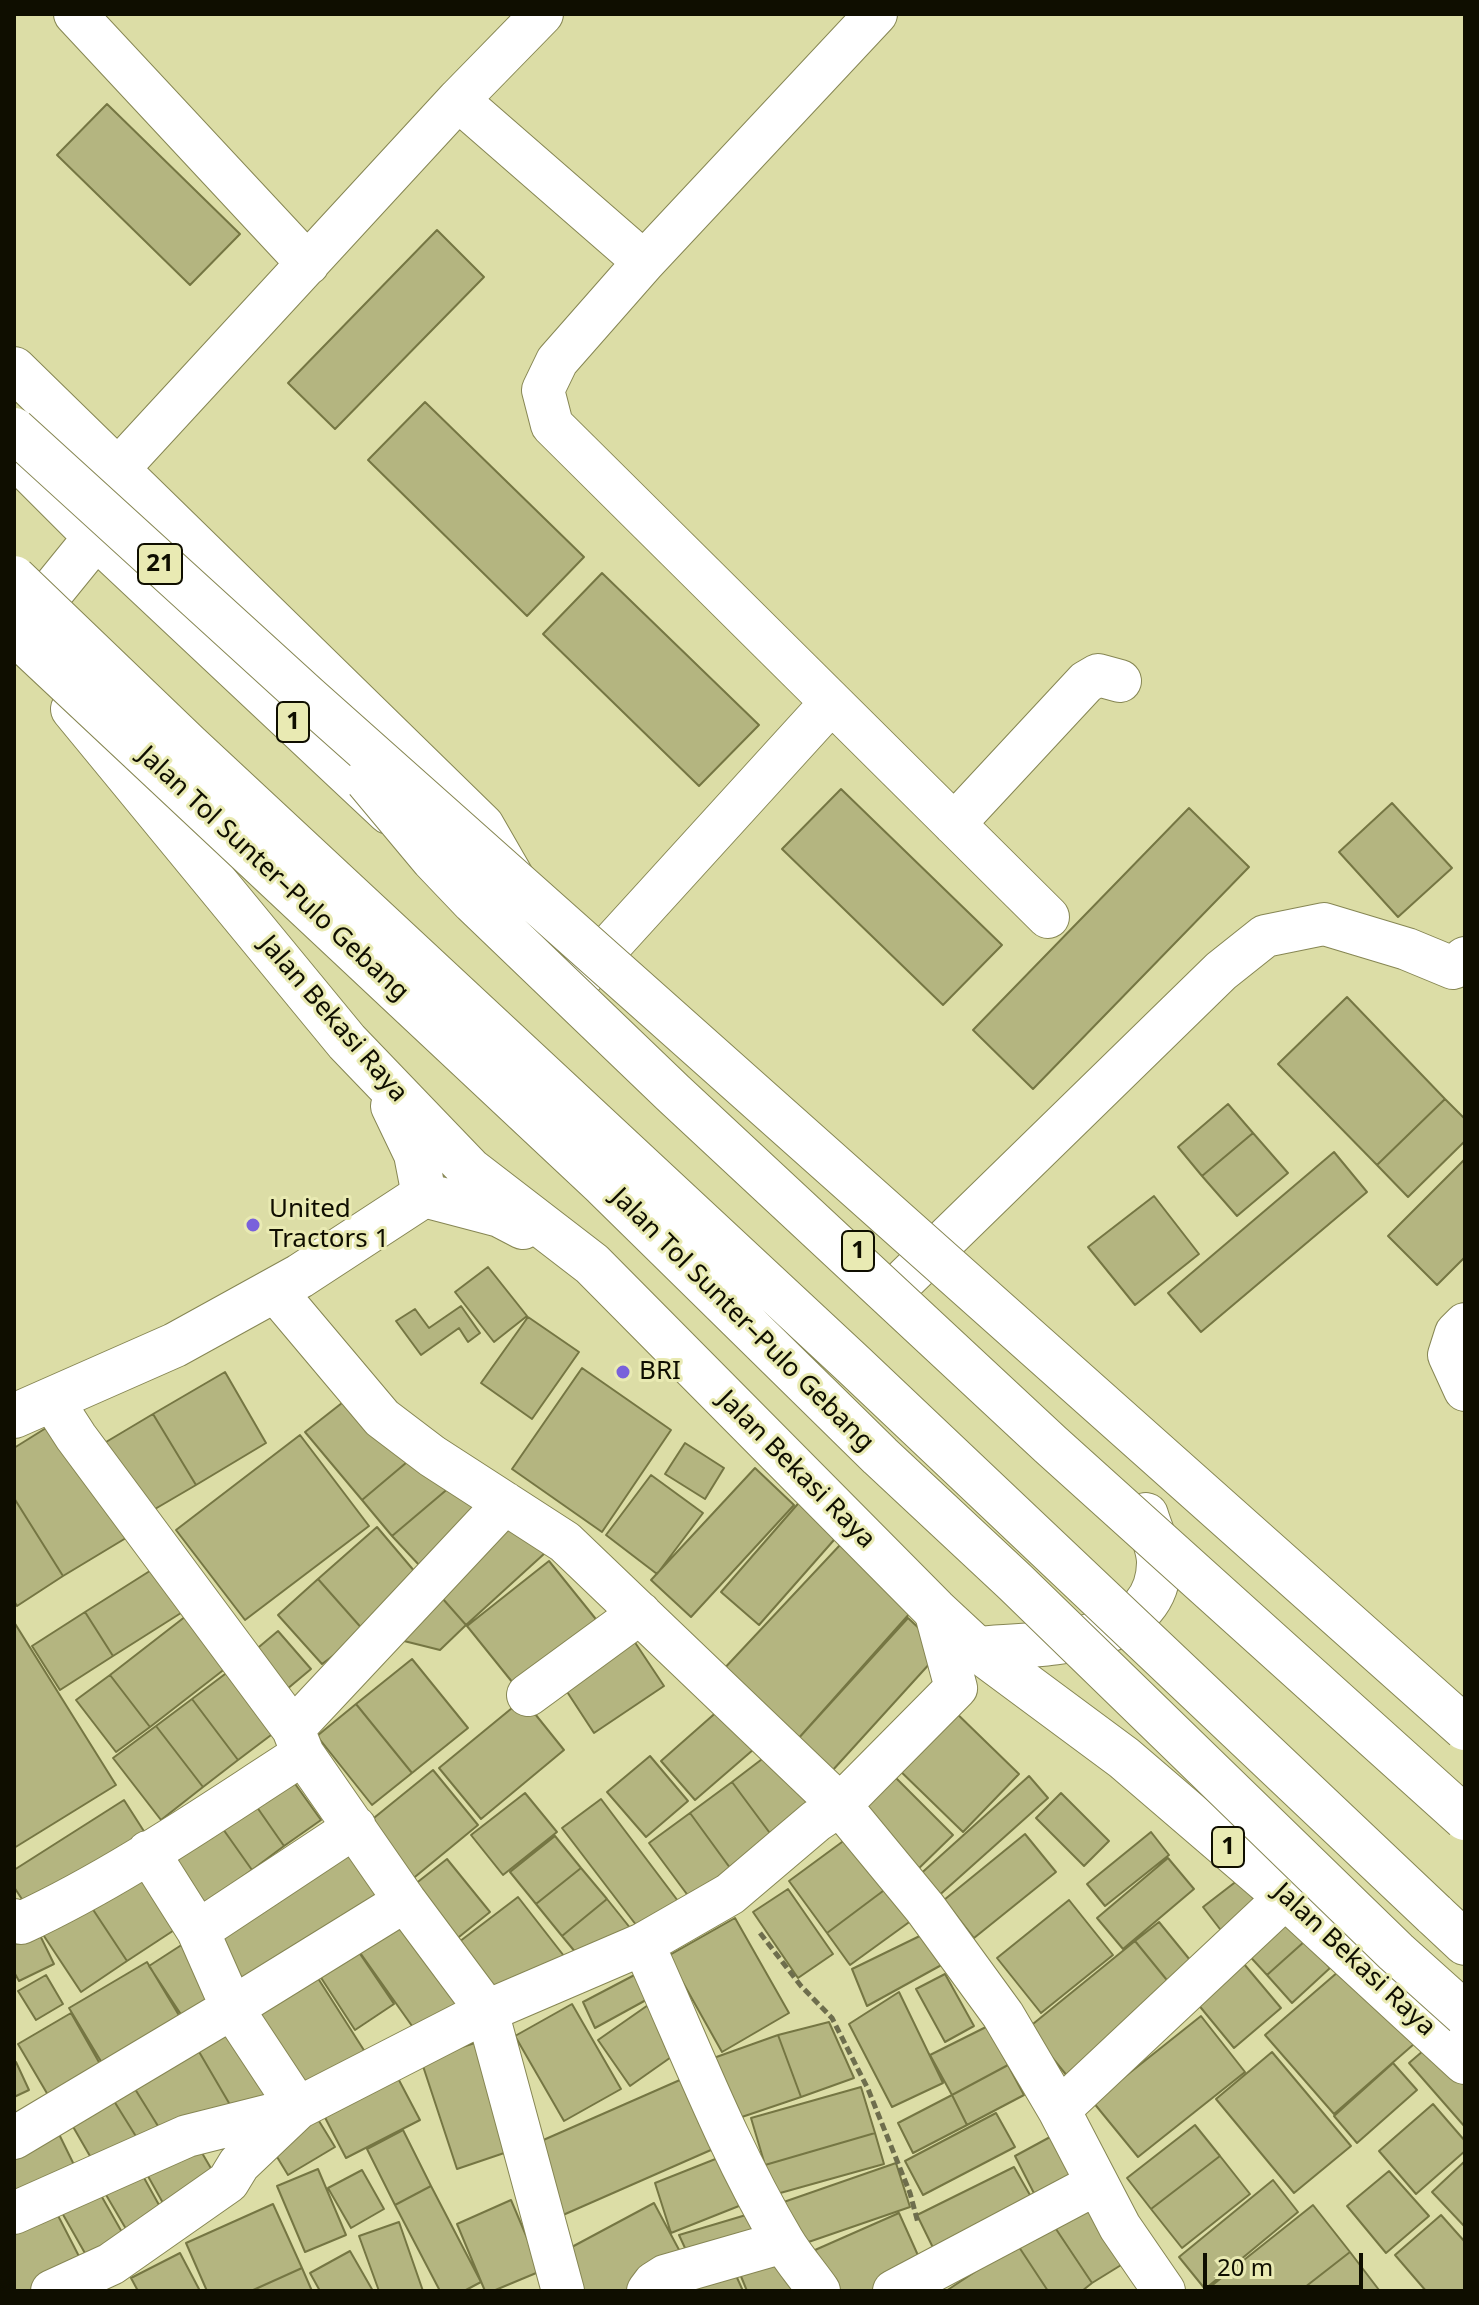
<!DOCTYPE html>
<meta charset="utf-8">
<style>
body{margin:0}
#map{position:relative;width:1479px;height:2305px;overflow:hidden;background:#dcdda6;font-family:"Noto Sans",sans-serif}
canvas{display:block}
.frame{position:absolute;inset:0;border:16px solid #0f0e00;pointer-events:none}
.scale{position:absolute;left:1203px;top:2253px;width:160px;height:36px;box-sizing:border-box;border:4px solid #0f0e00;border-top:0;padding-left:10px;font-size:24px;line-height:28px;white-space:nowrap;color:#0f0e00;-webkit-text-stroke:6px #e9eab3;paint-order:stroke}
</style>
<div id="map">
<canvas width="1479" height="2305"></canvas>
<div class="frame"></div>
<div class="scale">20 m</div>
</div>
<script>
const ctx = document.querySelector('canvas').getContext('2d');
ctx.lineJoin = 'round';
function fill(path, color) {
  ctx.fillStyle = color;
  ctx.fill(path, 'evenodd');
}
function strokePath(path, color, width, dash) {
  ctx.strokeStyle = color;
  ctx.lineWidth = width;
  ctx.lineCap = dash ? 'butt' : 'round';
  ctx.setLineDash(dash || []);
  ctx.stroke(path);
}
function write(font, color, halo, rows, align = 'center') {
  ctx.font = font + ' "Noto Sans",sans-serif';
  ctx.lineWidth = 6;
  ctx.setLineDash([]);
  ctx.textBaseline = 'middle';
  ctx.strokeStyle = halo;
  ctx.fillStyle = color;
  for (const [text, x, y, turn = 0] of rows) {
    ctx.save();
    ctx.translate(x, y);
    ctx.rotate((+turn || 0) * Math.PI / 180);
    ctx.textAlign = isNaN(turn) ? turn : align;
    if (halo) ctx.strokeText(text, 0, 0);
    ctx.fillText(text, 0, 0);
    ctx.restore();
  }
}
const building = new Path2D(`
 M107 104 240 234 190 285 57 155Z
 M437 230 484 277 335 429 288 383Z
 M425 402 584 557 527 616 368 460Z
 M602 573 759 725 699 786 543 634Z
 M841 789 1002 945 943 1005 782 849Z
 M1392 803 1452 868 1398 917 1339 852Z
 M1189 808 1249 867 1033 1089 973 1030Z
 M1347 997 1445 1099 1377 1165 1278 1064Z
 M1445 1099 1465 1119V1141L1408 1197 1377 1165Z
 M1228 1104 1253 1133 1202 1176 1178 1147Z
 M1253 1133 1288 1173 1237 1216 1202 1176Z
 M1334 1152 1367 1192 1201 1332 1168 1293Z
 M1465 1159V1257L1437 1285 1388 1236Z
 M1154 1196 1199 1254 1135 1305 1088 1247Z
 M488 1267 527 1316 494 1342 455 1292Z
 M461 1306 480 1333 468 1342 459 1328 421 1355 396 1321 415 1309 429 1328Z
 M528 1317 579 1352 532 1419 481 1383Z
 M582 1368 671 1430 602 1532 512 1469Z
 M225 1372 266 1443 196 1485 153 1414Z
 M347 1399 413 1457 362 1500 305 1432Z
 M153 1414 196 1485 143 1516 101 1445Z
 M54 1423 126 1538 63 1576 14 1498V1448Z
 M300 1435 369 1526 245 1620 176 1530Z
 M685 1443 724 1468 705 1499 665 1474Z
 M413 1457 457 1481 392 1536 362 1500Z
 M755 1468 794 1505 691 1617 651 1580Z
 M651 1475 703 1513 657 1574 606 1535Z
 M457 1481 479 1514 420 1566 392 1536Z
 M14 1498 63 1576 17 1606 14 1601Z
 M803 1498 841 1532 759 1625 721 1592Z
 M515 1519 545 1553 466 1625 435 1590Z
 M377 1527 421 1579 365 1632 318 1579Z
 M840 1545 911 1612 797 1740 721 1672Z
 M549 1561 603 1628 521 1693 467 1626Z
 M164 1562 192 1606 113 1656 85 1612Z
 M318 1579 365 1632 322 1664 278 1615Z
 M435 1590 466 1625 440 1650 384 1636Z
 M85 1612 113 1656 60 1690 32 1646Z
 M186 1616 226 1668 150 1727 110 1675Z
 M908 1618 942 1650 832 1771 797 1740Z
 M14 1622 116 1785 14 1848Z
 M278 1631 311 1669 280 1695 247 1657Z
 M630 1635 664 1686 594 1733 560 1681Z
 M412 1659 468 1728 412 1773 356 1704Z
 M237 1665 283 1726 238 1760 192 1699Z
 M110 1675 150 1727 116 1752 76 1700Z
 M192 1699 238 1760 203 1787 156 1726Z
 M523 1699 564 1750 481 1819 439 1768Z
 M356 1704 412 1773 372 1805 317 1736Z
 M949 1706 1019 1774 963 1832 893 1764Z
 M720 1709 754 1749 695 1800 661 1761Z
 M156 1726 203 1787 161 1820 113 1758Z
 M770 1753 813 1811 775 1840 732 1782Z
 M650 1756 688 1801 646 1837 607 1792Z
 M433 1770 478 1825 410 1881 364 1826Z
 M890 1772 953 1835 913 1874 849 1811Z
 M288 1774 321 1820 284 1846 252 1800Z
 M1029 1776 1048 1798 935 1899 916 1878Z
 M732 1782 775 1840 733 1872 690 1813Z
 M525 1793 557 1832 503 1875 471 1835Z
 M1061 1793 1109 1841 1084 1866 1036 1818Z
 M601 1799 681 1905 643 1934 562 1828Z
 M124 1800 147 1836 29 1910 14 1887V1870Z
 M252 1800 284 1846 252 1870 218 1822Z
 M690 1813 733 1872 692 1901 649 1843Z
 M218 1822 252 1870 199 1908 165 1861Z
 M857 1831 895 1882 827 1933 789 1881Z
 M1151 1832 1169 1855 1105 1906 1087 1884Z
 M1025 1834 1056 1872 974 1938 944 1900Z
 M555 1836 581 1868 536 1904 510 1872Z
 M351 1848 388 1904 251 1992 215 1936Z
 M1168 1858 1194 1889 1123 1949 1097 1918Z
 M147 1859 188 1921 127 1961 86 1899Z
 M447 1859 490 1912 449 1945 405 1892Z
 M581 1868 607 1899 562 1936 536 1904Z
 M1238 1880 1259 1905 1223 1933 1203 1907Z
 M895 1882 919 1915 850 1965 827 1933Z
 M788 1889 833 1954 798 1978 753 1912Z
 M518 1897 564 1956 502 2004 455 1945Z
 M86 1899 127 1961 81 1992 40 1930Z
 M607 1899 631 1929 586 1965 562 1936Z
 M1069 1900 1113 1955 1041 2013 997 1958Z
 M407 1911 473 2005 422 2040 356 1947Z
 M1282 1916 1305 1941 1267 1975 1244 1950Z
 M735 1918 789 2013 722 2052 668 1956Z
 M33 1921 54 1964 19 1981 14 1972V1930Z
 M1159 1922 1199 1971 1175 1990 1135 1941Z
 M930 1931 956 1957 867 2006 852 1969Z
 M1135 1941 1175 1990 1068 2077 1028 2028Z
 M1305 1941 1330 1968 1292 2003 1267 1975Z
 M183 1944 219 2001 186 2022 149 1966Z
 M354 1945 394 2004 355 2030 316 1970Z
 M147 1962 186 2027 108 2073 69 2008Z
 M1244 1964 1281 2008 1234 2048 1197 2003Z
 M1346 1965 1414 2044 1334 2114 1265 2035Z
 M644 1970 657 1994 595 2028 583 2002Z
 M314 1972 367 2055 299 2100 244 2017Z
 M945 1974 974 2026 945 2042 916 1989Z
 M46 1975 63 2004 36 2020 18 1991Z
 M899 1992 943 2083 892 2107 849 2024Z
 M651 2003 684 2048 630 2086 598 2040Z
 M572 2004 621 2089 564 2121 515 2036Z
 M71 2013 100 2064 48 2095 18 2044Z
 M1201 2016 1245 2072 1138 2157 1093 2102Z
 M829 2022 854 2078 801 2097 778 2035Z
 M988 2026 1008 2065 952 2095 930 2055Z
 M229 2031 268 2096 236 2115 198 2050Z
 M778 2035 801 2097 730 2121 708 2060Z
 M478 2042 513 2150 457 2169 421 2060Z
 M1431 2044 1465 2083V2127L1409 2063Z
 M198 2050 236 2115 158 2126 130 2081Z
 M1272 2052 1351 2146 1294 2193 1216 2099Z
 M16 2062 29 2090 14 2097V2063Z
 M1393 2063 1417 2090 1357 2143 1334 2116Z
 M391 2065 420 2120 346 2158 318 2104Z
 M1008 2065 1024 2095 967 2125 952 2095Z
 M689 2076 720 2146 563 2215 532 2145Z
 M130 2081 158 2126 137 2138 109 2093Z
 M861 2087 875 2133 765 2165 751 2118Z
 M109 2093 137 2138 94 2163 68 2118Z
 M952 2095 967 2125 913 2153 898 2123Z
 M1433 2104 1465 2141V2151L1416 2194 1379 2151Z
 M314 2113 335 2147 288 2175 268 2142Z
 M996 2113 1015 2147 923 2195 905 2161Z
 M1195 2125 1220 2156 1151 2209 1127 2178Z
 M56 2128 79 2175 14 2206V2148Z
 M403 2130 431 2186 395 2205 367 2149Z
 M1063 2130 1090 2181 1041 2207 1015 2156Z
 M875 2133 884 2164 773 2195 765 2165Z
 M195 2141 219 2182 168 2212 144 2169Z
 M728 2154 749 2202 671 2233 655 2183Z
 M1220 2156 1250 2194 1182 2248 1151 2209Z
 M1465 2161V2227L1432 2192Z
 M896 2163 910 2207 794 2247 778 2204Z
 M138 2167 164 2214 129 2234 102 2188Z
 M1014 2167 1038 2209 941 2264 917 2215Z
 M318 2169 346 2235 305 2252 277 2186Z
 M362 2170 384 2209 351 2228 328 2188Z
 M1389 2171 1429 2216 1386 2253 1347 2206Z
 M1273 2180 1298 2212 1205 2289 1179 2257Z
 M94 2183 127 2241 90 2262 57 2204Z
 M431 2186 481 2282 464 2291H440L395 2205Z
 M511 2200 541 2271 493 2291H485L457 2224Z
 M1086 2200 1126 2262 1092 2283 1052 2223Z
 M51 2202 84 2266 34 2291H14V2220Z
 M654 2203 685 2261 629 2291H574L555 2256Z
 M273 2204 302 2268 251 2291H207L186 2243Z
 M1313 2205 1350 2252 1300 2291H1205Z
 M756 2212 764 2237 691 2261 679 2235Z
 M899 2213 925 2271 880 2291H833L815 2250Z
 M1441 2215 1465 2242V2291H1426L1395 2255Z
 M399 2222 423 2291H379L359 2236Z
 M1052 2223 1092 2283 1082 2291H1048L1017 2244Z
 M1017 2244 1048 2291H946Z
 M350 2251 373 2291H320L310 2273Z
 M786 2251 802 2291H747L738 2269Z
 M1350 2252 1379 2290 1300 2291Z
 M180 2253 200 2291H138L131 2278Z
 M730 2262 743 2291H662Z
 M302 2268 312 2291H251Z`);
const path = new Path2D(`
 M760 1933 801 1986 832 2018 868 2089 910 2193 918 2223`);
const street = new Path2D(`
 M75 14 308 264
 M458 100 644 262 876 14
 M644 262 557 361 543 390 552 425 1048 917
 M93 496 458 100 542 14
 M954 824 1086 682 1098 675 1120 681
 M576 983 831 703
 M897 1287 1221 971 1265 936 1324 924 1407 949 1453 968 1465 958
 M275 1291 382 1418 432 1456 565 1542 840 1805 925 1908 1003 2015 1059 2110 1120 2227 1164 2291
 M1465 1324 1456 1333 1449 1355 1465 1390
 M52 1400 76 1437 293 1729 303 1754 405 1901 487 2011 563 2291
 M528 1695 640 1613
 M293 1729 505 1503
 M14 1920 21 1923C120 1877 211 1813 303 1754
 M198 1931 355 1827
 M643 1944C688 2043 727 2147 783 2241 793 2258 807 2274 819 2291
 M1059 2110 1286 1897
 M14 2138 232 2008 405 1901
 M14 2213 187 2136 298 2108 487 2011 643 1944 730 1894 816 1821 840 1805 956 1688 935 1610
 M52 2291 111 2264 228 2182 239 2164 298 2108 232 2008 198 1931 148 1852
 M648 2291 654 2283 665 2276 783 2242
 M894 2291 1096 2184`);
const secondary = new Path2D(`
 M14 369 482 826 574 986
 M14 1416 175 1345 300 1276 424 1195`);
const highway = new Path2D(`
 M30 471 96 537 389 812
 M18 633 96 537
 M73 709 347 1042 470 1170 592 1264 935 1610 977 1649 1124 1758 1286 1897 1465 2062
 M393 1106 416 1154 424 1195 500 1215 523 1227
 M977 1649C1037 1643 1158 1649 1159 1563 1159 1547 1150 1529 1146 1515
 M1434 1914 1465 1943`);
const highwayBridge = new Path2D(`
 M14 430 307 697 1465 1728
 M14 578 188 745 853 1364 1434 1914
 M14 632 604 1185 880 1456 1015 1582 1396 1952 1465 2014
 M367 780 433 859 474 902 673 1093 1051 1445 1465 1818`);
const markers = [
 [253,1225,8,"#7961db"],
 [623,1372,8,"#7961db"]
];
const shields = [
 [160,564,44],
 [293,722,32],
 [858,1251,32],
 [1228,1847,32]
];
const shieldNames = [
 ["21",160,564],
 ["1",293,722],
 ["1",858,1251],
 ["1",1228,1847]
];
const streetNames = [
 ["Jalan Tol Sunter–Pulo Gebang",273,874,43],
 ["Jalan Bekasi Raya",333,1019,49],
 ["Jalan Tol Sunter–Pulo Gebang",742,1320,45],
 ["Jalan Bekasi Raya",796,1470,45],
 ["Jalan Bekasi Raya",1354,1960,43]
];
const poiNames = [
 ["United",269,1210],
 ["Tractors 1",269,1240],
 ["BRI",639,1372]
];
fill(building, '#b4b580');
strokePath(building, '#757643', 2);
strokePath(street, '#868653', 44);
strokePath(secondary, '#868653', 46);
strokePath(highway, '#868653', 46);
strokePath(path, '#6e6e4d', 5, [8, 4]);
strokePath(street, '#fff', 42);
strokePath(secondary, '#fff', 44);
strokePath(highway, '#fff', 44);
strokePath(highwayBridge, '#868653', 46, []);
strokePath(highwayBridge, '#fff', 44);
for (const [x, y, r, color] of markers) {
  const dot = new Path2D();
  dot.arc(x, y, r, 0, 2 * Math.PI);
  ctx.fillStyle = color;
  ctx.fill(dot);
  strokePath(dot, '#e9eab3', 3);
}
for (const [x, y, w] of shields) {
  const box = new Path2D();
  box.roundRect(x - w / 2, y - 20, w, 40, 6);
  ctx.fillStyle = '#e9eab3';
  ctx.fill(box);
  strokePath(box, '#0f0e00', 2);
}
write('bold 24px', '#0f0e00', null, shieldNames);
write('26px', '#0f0e00', '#e9eab3', streetNames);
write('26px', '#0f0e00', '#e9eab3', poiNames, 'left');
</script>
